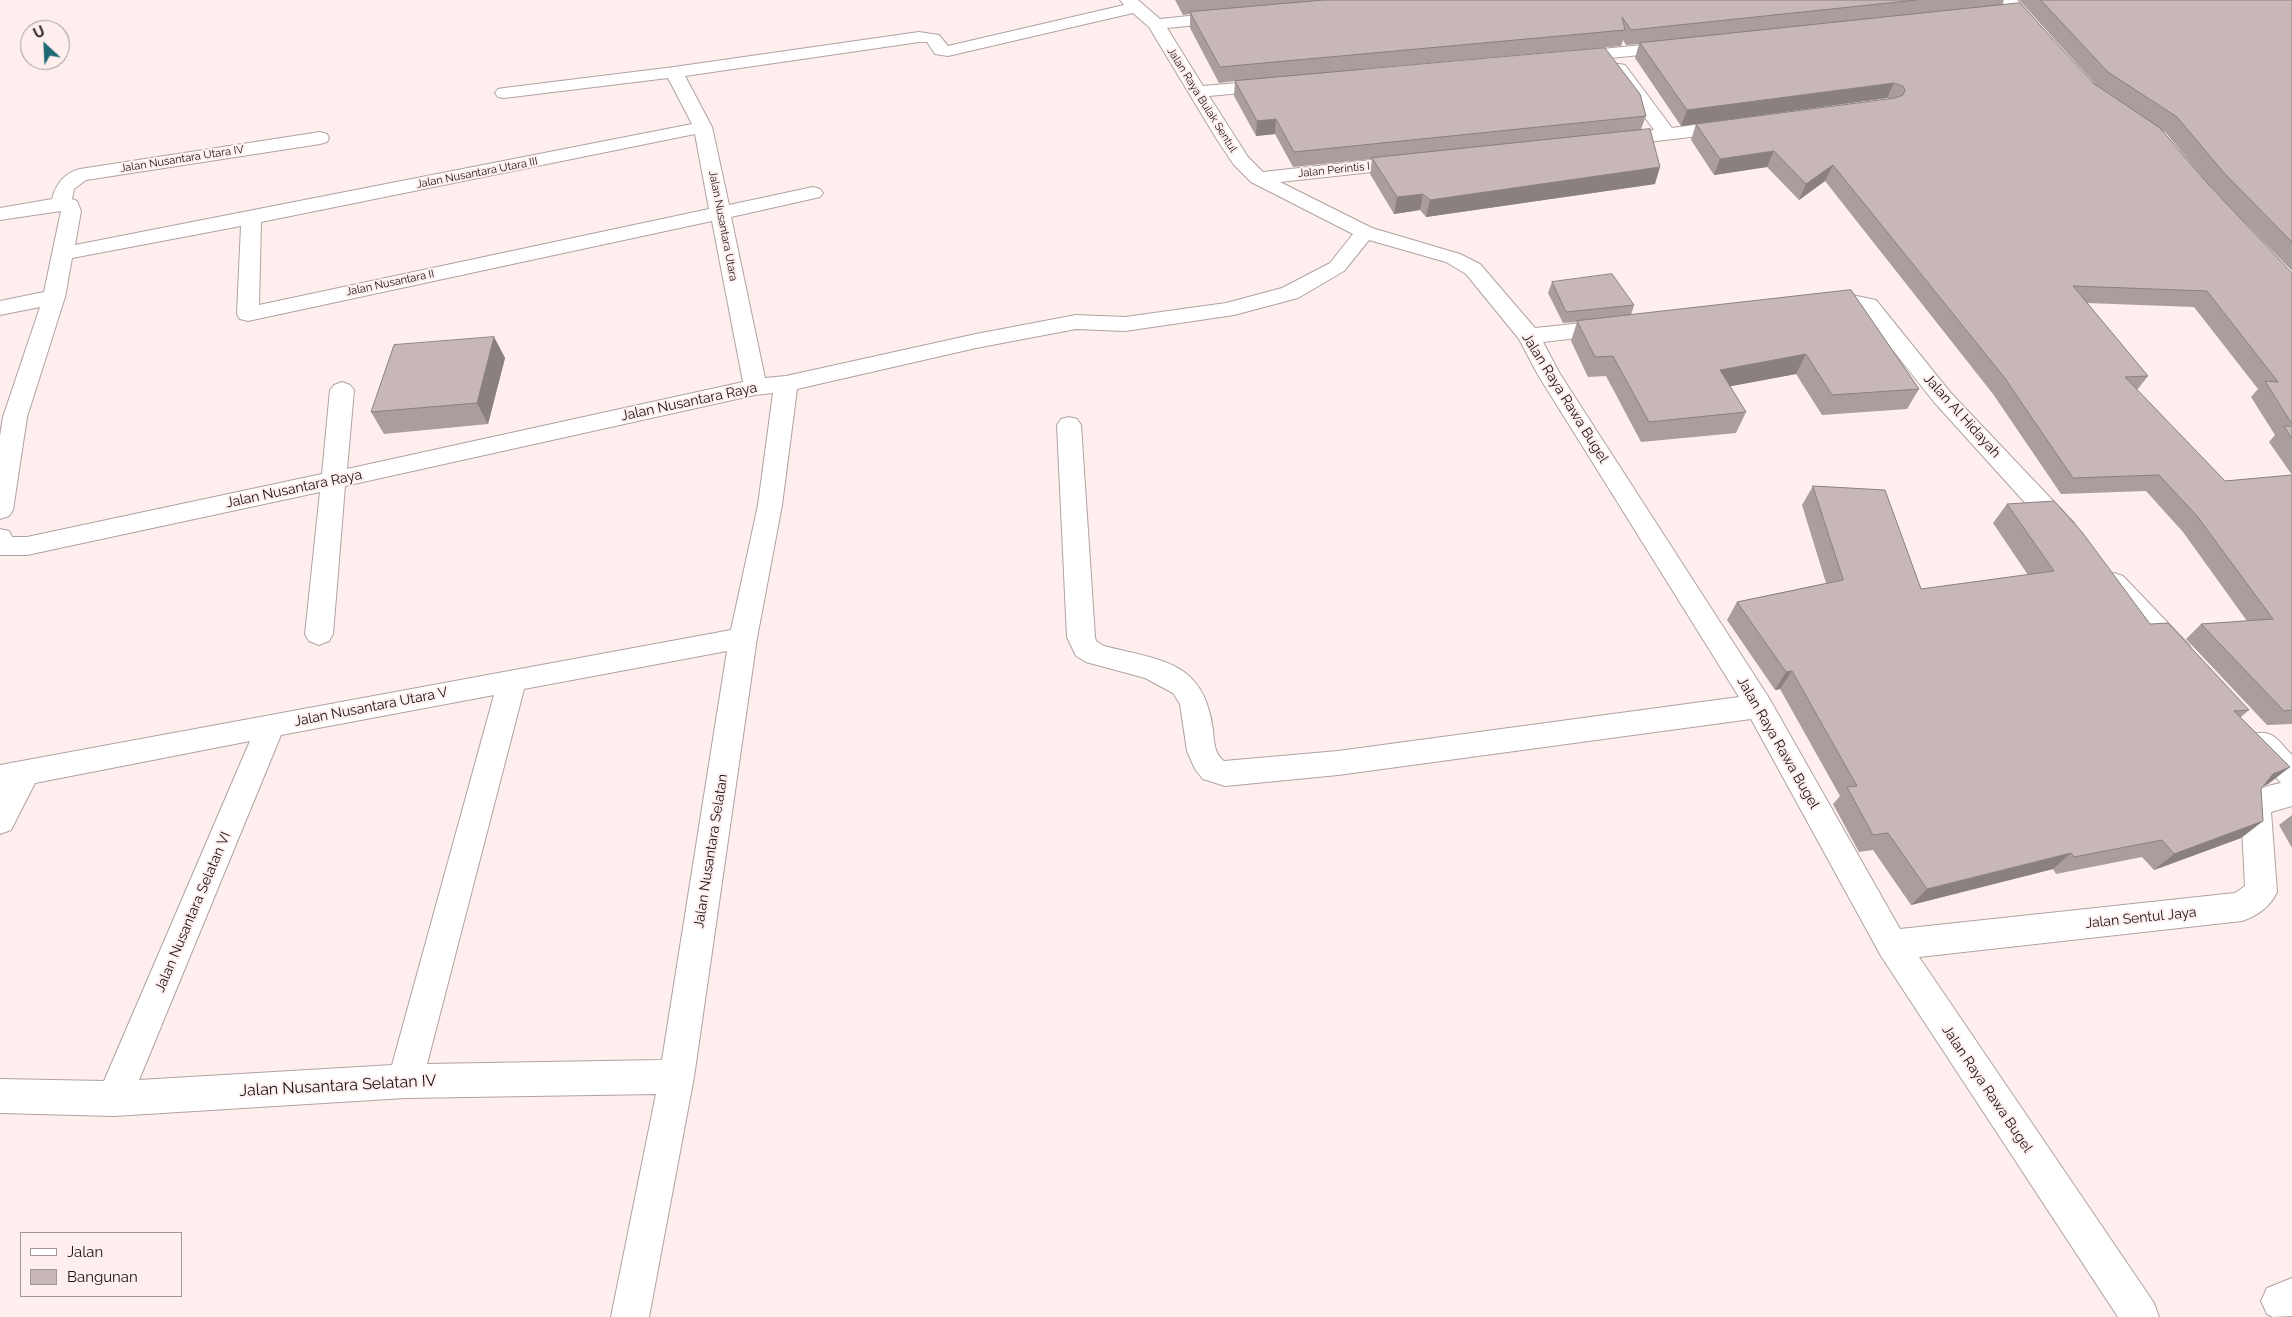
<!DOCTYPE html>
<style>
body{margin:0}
#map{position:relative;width:2292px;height:1317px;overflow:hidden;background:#feeeee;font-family:Raleway,sans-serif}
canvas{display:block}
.legend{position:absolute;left:20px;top:1232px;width:162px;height:65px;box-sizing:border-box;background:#feeeee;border:1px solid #a29797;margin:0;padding:6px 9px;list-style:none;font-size:15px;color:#191414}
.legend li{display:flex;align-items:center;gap:10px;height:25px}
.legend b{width:25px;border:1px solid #a29797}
.north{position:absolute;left:20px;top:20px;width:50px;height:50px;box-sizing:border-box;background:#feeeee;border:1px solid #a29797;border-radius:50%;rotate:335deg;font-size:14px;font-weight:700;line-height:20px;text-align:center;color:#191414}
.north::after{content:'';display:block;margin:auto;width:18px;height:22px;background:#1f6973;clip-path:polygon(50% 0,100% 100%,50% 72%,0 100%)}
</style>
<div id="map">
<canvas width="2292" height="1317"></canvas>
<ul class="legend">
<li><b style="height:6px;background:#fff"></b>Jalan</li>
<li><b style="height:14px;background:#c7b7b7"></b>Bangunan</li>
</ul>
<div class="north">U</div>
</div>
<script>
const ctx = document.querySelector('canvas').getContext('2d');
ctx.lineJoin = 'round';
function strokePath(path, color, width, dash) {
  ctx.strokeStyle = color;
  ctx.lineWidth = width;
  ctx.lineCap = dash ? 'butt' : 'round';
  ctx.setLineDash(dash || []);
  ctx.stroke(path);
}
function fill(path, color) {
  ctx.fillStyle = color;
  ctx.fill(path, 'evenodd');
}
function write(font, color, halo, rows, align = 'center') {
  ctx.font = font + ' Raleway,sans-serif';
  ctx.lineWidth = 4;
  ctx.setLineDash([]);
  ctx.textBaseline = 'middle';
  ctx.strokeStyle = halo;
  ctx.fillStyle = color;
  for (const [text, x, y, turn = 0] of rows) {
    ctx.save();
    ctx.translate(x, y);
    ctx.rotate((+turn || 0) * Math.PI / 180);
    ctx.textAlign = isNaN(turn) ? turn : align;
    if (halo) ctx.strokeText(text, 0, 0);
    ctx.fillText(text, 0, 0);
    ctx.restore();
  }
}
const minor = new Path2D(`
 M1120 0H1138L1160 19 1227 12 1233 13 1235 17 1233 21 1227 22 1167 28 1203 86 1273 80 1279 81 1282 85 1279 89 1273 90 1209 96 1248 157 1263 172 1409 156 1416 158 1419 162 1416 166 1409 168 1280 182 1372 228 1460 254 1480 264 1535 328 1612 320 1620 322 1623 327 1620 332 1612 334 1543 342 1560 374 1769 698 1900 929 2235 893 2245 886 2241 807C2249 790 2263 787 2281 783L2252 751 2248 743 2252 735C2272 727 2279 742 2292 755V806L2271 812 2277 892C2270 907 2257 916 2242 921L1919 957 2154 1303 2159 1317H2118L1881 956 1751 719 1338 775 1225 786 1203 779 1195 769 1187 751 1180 704 1173 693 1145 678 1086 662 1076 656 1067 637 1057 425 1061 419 1069 417 1077 419 1081 425 1095 637 1096 641 1104 646C1162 661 1204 660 1213 730 1214 741 1214 754 1224 761L1338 751 1739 697 1538 375 1519 339 1466 274 1446 262 1369 240 1344 271 1298 298 1234 315 1125 331 1076 329 976 348 797 389 782 505 757 638 694 1077 649 1317H611L656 1094 405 1098 114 1116 0 1113V1079L104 1081 250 741 35 783 11 830 0 834V765L731 630 758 505 773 393 755 395 345 486 333 634 329 641 319 645 309 641 305 634 320 492 27 555H0V529L9 531 12 537H27L322 474 330 390 334 385 342 382 350 385 354 390 347 469 743 382 712 221 248 321 240 319 237 314 241 226 72 258 65 297 27 417 13 510 9 516 0 519V436L3 417 40 307 0 315V301L44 292 61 211 0 220V208L52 199C56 184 64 173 80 169L320 132 327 134 329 138 327 142 320 144 86 180 74 189 72 199 77 201 81 211 75 245 692 124 668 78 504 98 498 97 495 93 498 89 504 88 674 67 919 32 939 35 948 46 1124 5ZM1133 13 1149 27 1216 138 1234 165 1251 182 1353 234 1330 263 1282 288 1226 303 1125 317 1076 315 976 334 786 376 765 378 731 217 820 197 823 193 820 189 813 187 729 205 712 127 685 76 919 42H927L935 54 948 56ZM695 134 709 209 259 305 261 222ZM727 651 662 1060 427 1064 524 689ZM494 695 392 1065 139 1080 281 735Z
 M2000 0H2017L2044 32 2041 36H2029Z
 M1673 42 1679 43 1682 47 1679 51 1572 62 1566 61 1563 57 1566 53 1572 52Z
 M1619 64 1625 65 1672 128 1732 120 1739 122 1741 126 1739 130 1732 132 1615 146 1608 144 1606 140 1608 136 1654 130 1610 69 1613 65Z
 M1847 294 1876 300 1950 392 2074 523 2078 530 2074 537 2065 539 2056 537 1934 402 1861 310C1845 307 1829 313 1813 309L1810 304 1813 299Z
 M2114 573 2123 576 2189 645 2193 653 2189 661 2179 664 2169 661 2105 590 2101 583 2105 576Z
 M2292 1278V1316L2273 1317 2267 1314 2261 1301 2267 1288Z`);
const wall = new Path2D(`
 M1175 0H2004L2002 5 2095 84 2019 0H2292V271L2213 190 2166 133 2162 130 2208 184 2292 273V724L2267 725 2186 639 2201 624 2247 621 2183 532 2146 491 2061 494 1993 394 1825 181 1799 200 1767 167 1714 175 1691 140 1696 124 1889 99 1887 98 1681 126 1635 58 1639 44 1626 45 1623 40 1621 46 1364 69 1646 116 1641 129 1655 184 1426 217 1420 210 1394 214 1370 174 1372 159 1293 167 1275 134 1256 136 1234 96 1235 81 1219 83 1190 28V14L1183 15ZM2087 303 2194 307 2258 389 2251 397 2275 435 2269 442 2292 475 2225 481 2137 390 2148 376Z
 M1552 282 1634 305 1631 315 1851 290 1919 389 1907 409 1822 415 1796 374 1730 386 1746 412 1736 433 1641 442 1606 376 1588 377 1571 341 1577 322 1563 323 1548 293Z
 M494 337 505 358 488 424 384 434 371 412Z
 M1813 486 1921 589 2028 575 1993 523 2007 504 2150 624 2249 710 2240 718 2290 767 2268 784 2263 786 2261 789 2263 821 2241 838 2154 870 2142 857 2056 874 2053 869 1911 905 1873 850 1859 852 1833 804 1840 796 1780 689 1775 690 1727 620 1737 602 1826 583 1802 505Z
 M2292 815V848L2279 825Z`);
const shadedWall = new Path2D(`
 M1894 83 1887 98 1681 126 1687 110Z
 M1276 119 1275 134 1256 136 1257 121Z
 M1774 151 1767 167 1714 175 1720 159Z
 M1833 165 1825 181 1799 200 1806 184Z
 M1660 167 1655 184 1426 217 1430 200Z
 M1423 194 1420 210 1394 214 1397 197Z
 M494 337 505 358 488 424 477 403Z
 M1806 354 1796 374 1711 390 1720 370Z
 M1792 671 1780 689 1775 690 1786 672Z
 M2290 767 2268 784 2251 792 2273 774Z
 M2263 821 2241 838 2154 870 2174 854Z
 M2071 853 2053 869 1911 905 1927 889Z`);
const building = new Path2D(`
 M1324 0H1917L1631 30 1622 17 1625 30 1220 67 1190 12Z
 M2041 0H2292V242L2225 174 2177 117 2108 72Z
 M2020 3 2093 83 2160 128 2208 184 2292 273V424L2265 381 2278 382 2207 291 2073 286 2148 376 2125 377 2225 481 2292 475V710L2284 711 2201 624 2273 619 2197 516 2159 475 2073 478 2004 377 1833 165 1806 184 1774 151 1720 159 1696 124 1895 98 1903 95 1905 90 1903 86 1894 83 1687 110 1640 43Z
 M1605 48 1640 94 1646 116 1294 152 1276 119 1257 121 1235 81Z
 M1650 129 1660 167 1430 200 1423 194 1397 197 1372 158Z
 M1612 274 1634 305 1566 312 1552 282Z
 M1851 290 1919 389 1832 395 1806 354 1720 370 1746 412 1649 422 1613 356 1595 357 1577 321Z
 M494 337 477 403 371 412 394 345Z
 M2284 426H2292V438Z
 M1813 486 1885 490 1921 589 2054 571 2007 504 2054 501 2082 532 2150 624 2168 623 2249 710 2234 711 2290 767 2273 774 2261 789 2263 821 2174 854 2162 840 2074 857 2071 853 1927 889 1888 833 1873 835 1847 787 1857 786 1792 671 1786 672 1737 602 1843 580Z`);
const farStreetnames = [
 ["Jalan Raya Bulak Sentul",1202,100,58],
 ["Jalan Nusantara Utara IV",182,159,-9],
 ["Jalan Perintis I",1334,170,-6],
 ["Jalan Nusantara Utara III",477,173,-11],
 ["Jalan Nusantara Utara",723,226,79],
 ["Jalan Nusantara II",390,283,-12]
];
const streetNames = [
 ["Jalan Raya Rawa Bugel",1565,398,58],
 ["Jalan Nusantara Raya",689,402,-12],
 ["Jalan Al Hidayah",1962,416,48],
 ["Jalan Nusantara Raya",294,489,-12],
 ["Jalan Nusantara Utara V",371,707,-11],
 ["Jalan Raya Rawa Bugel",1778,743,60],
 ["Jalan Nusantara Selatan",711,851,-81],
 ["Jalan Nusantara Selatan VI",193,912,-67],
 ["Jalan Sentul Jaya",2141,918,-6],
 ["Jalan Raya Rawa Bugel",1987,1089,56]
];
const nearStreetnames = [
 ["Jalan Nusantara Selatan IV",338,1086,-3]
];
strokePath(minor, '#b1a2a2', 2);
fill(minor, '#fff');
fill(wall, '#ab9d9d');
fill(shadedWall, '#8b8080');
fill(building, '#c7b7b7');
strokePath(building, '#8b8080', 1);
write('11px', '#191414', '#feeeee', farStreetnames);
write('14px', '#191414', '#feeeee', streetNames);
write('16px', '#191414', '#feeeee', nearStreetnames);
</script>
